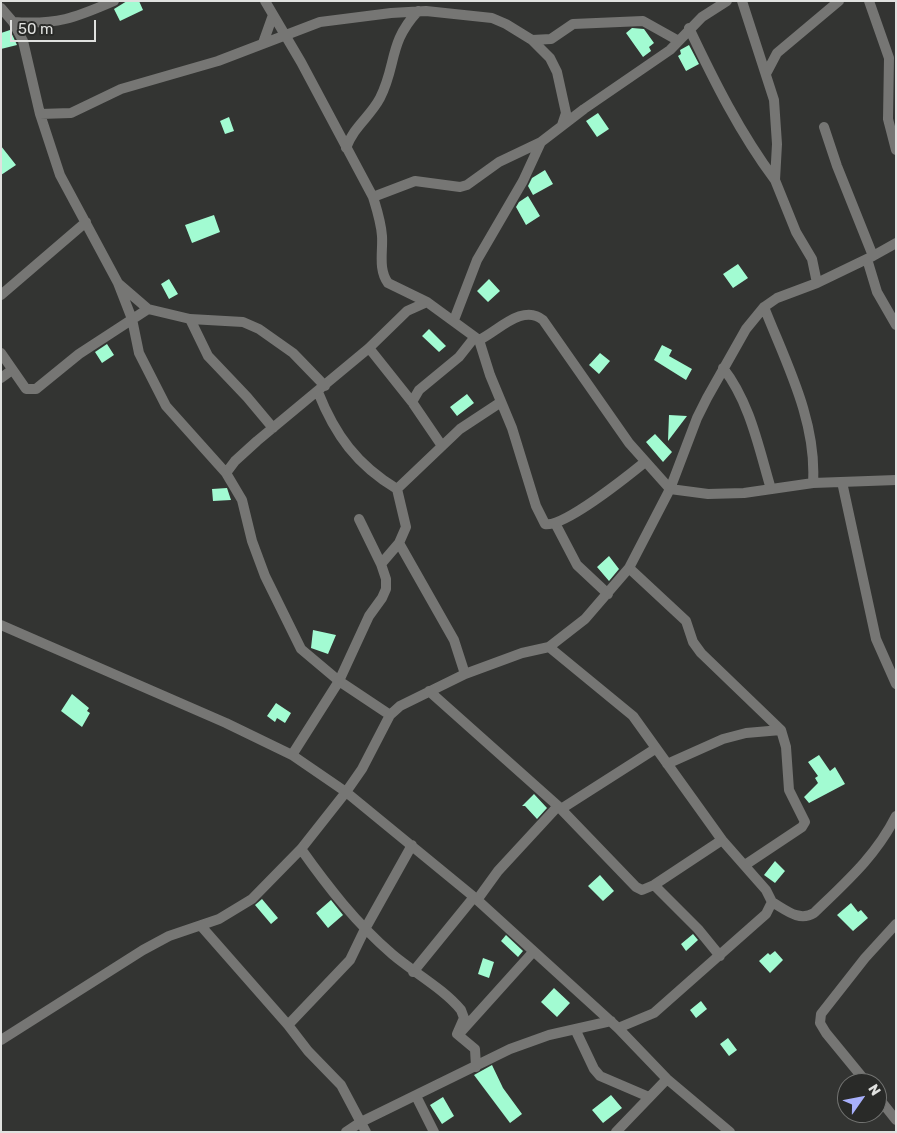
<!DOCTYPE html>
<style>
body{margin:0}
#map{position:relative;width:897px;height:1133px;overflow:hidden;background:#333432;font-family:Rubik,sans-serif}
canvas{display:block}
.frame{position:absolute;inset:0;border:2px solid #e0e1df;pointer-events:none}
.north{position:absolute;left:837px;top:1073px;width:50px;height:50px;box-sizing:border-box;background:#292a28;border:1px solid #727371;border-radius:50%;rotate:57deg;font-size:14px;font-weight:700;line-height:20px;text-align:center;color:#e0e1df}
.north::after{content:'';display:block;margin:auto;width:18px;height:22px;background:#a8b0fc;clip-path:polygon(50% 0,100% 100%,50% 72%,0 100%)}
.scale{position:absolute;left:10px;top:20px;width:86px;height:22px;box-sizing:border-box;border:2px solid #e0e1df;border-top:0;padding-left:6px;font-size:15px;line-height:18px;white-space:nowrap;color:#e0e1df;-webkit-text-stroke:4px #292a28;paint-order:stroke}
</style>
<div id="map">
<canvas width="897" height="1133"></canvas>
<div class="frame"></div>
<div class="north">N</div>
<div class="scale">50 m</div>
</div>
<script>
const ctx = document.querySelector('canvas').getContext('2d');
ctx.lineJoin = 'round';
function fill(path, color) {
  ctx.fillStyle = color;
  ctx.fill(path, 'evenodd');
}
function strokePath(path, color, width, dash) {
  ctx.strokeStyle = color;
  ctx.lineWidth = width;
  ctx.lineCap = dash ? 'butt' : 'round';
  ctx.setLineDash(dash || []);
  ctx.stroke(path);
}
const building = new Path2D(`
 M127 1H139L143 10 120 21 114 9Z
 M632 28 644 29 654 43 649 47 651 51 643 57 626 33Z
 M10 30 17 45 1 49V33Z
 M689 45 699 64 686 71 678 56 681 54 680 50Z
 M598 113 609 129 597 137 586 121Z
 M229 117 234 131 225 134 220 121Z
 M1 146 16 165 1 175Z
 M545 170 553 184 533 195 528 186 532 178Z
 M528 196 540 216 526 225 516 207 519 202Z
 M214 215 220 232 192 243 185 225Z
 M738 264 748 278 733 288 723 274Z
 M169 279 178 294 169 299 161 284Z
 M489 279 500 291 488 302 477 291Z
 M429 329 446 346 439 352 422 336Z
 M107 344 114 355 102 363 95 352Z
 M662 345 672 350 669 356 692 369 686 380 654 360Z
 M600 353 610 361 599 374 589 365Z
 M467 394 474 403 457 416 450 407Z
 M669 415 687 416 668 441Z
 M655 434 672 452 663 462 646 442Z
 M227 488 231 500 213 501 212 489Z
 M609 556 619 569 609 581 597 567Z
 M313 630 336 635 328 654 311 648Z
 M72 694 89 708 87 711 90 713 82 727 61 711Z
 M276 703 291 713 285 723 277 718 275 722 267 716Z
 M819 755 830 771 835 767 845 784 809 803 804 797 818 783 815 778 818 776 808 762Z
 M534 794 547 808 537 819 525 806H522Z
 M775 861 785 871 775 883 764 875Z
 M600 875 614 891 603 901 588 886Z
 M262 899 278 918 271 924 255 905Z
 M331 900 343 915 328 928 316 913Z
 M851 903 858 912 861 910 868 918 853 931 837 915Z
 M693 934 698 940 686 951 681 944Z
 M506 935 523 951 518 957 501 941Z
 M775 951 783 960 770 973 759 961 768 953 770 955Z
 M483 958 494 962 489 978 478 974Z
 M554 988 570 1003 557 1017 541 1002Z
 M701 1001 707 1009 696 1018 690 1010Z
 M728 1038 737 1050 729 1056 720 1044Z
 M492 1065 503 1088 522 1114 510 1123 474 1075Z
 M611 1095 622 1108 603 1123 592 1110Z
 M443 1097 454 1116 442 1124 430 1105Z`);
const minor = new Path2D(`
 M265 1 301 62 373 197C377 210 381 222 382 236 383 252 378 269 388 283L427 302 479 340C498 331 523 303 543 320L629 443 670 489 708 494 744 493 813 483 896 480
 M742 1 774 100 777 144 775 180 796 232 812 259 817 283
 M869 1 889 58 888 119 896 150
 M1 8 13 22 23 41 40 114 60 175 118 283 132 319 139 353 166 406 226 473 242 500 252 541 265 576 301 649 339 681 390 715
 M13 22C57 25 75 18 114 1
 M689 28C714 81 740 133 775 180
 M532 40 551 39 573 24 643 21 677 40
 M263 43 273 15
 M767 72 777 53 839 1
 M40 114 71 113 121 89 218 61 320 22 391 13 426 11 492 18 506 24 532 40 550 58 557 72 566 113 562 125
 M824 127 837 166 873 256
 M346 148C354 126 370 117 380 98 397 65 388 43 418 11
 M373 197 415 181 460 187 467 185 499 162 541 142
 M867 259 877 292 896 325
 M119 284 148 309 190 319 243 322 259 329 293 353 325 386
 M1 295 86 222
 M764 307C786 363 817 421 813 483
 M190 319 208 356 247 397 273 428
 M454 320 477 260 523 181 541 142 584 109 670 50 702 17 727 1
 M479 340 490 375 512 428 536 506 545 524C563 528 629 475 645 462
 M369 348 412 402 442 446
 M1 353 26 389H36L79 354 148 309
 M723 368C750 402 759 449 771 489
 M1 378 12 370
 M318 392C335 435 357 465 397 489
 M412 402 419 390 459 357 474 338
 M226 473 235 461 257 441 369 348 407 311 427 302
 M842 482 876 639 896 684
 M555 523 577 565 608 594
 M399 543 454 640 465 674
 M381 564 399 543 406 527 397 489 460 429 501 402
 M629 568 686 621 693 642 701 653 781 730 786 747 789 790 805 822 802 827 745 865
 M1 625 226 723 292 755 346 792 474 897 618 1028 667 1079 730 1132
 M549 647 633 716 722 840 766 890 772 902 766 914 654 1013 618 1028
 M429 691 558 806 636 887 642 890 654 885 722 840
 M292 755 339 681 369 616 382 598 386 589V579L381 564 359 519
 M667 764 723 739 746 733 781 730
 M561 809 655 749
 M301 849C328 887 356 923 392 954 413 972 444 989 461 1010L464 1018 457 1034 475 1049 476 1067
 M654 885 698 929 720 956
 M477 900 498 871 558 806
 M772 902C786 910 799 922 814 913 846 882 876 856 896 816
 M201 926 288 1025 308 1051 341 1085 366 1132
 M413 972 474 897
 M288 1025 350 960 365 929 412 845
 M575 1029 594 1069 600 1076 649 1097
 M460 1033 533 952
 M1 1040 143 950 169 936 219 919 252 899 301 849 346 792 362 769 390 715 400 706 465 674 522 653 549 647 585 619 629 568 670 489 697 418 707 398 746 329 764 307 777 298 817 283 873 256 896 243
 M867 1083 826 1033 820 1023 821 1014 865 958 896 924
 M416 1096 434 1132
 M877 1096 896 1120
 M346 1132 361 1122 510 1049 549 1035 611 1021
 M616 1132 667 1079`);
fill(building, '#a2fbd2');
strokePath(minor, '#767674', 10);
</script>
